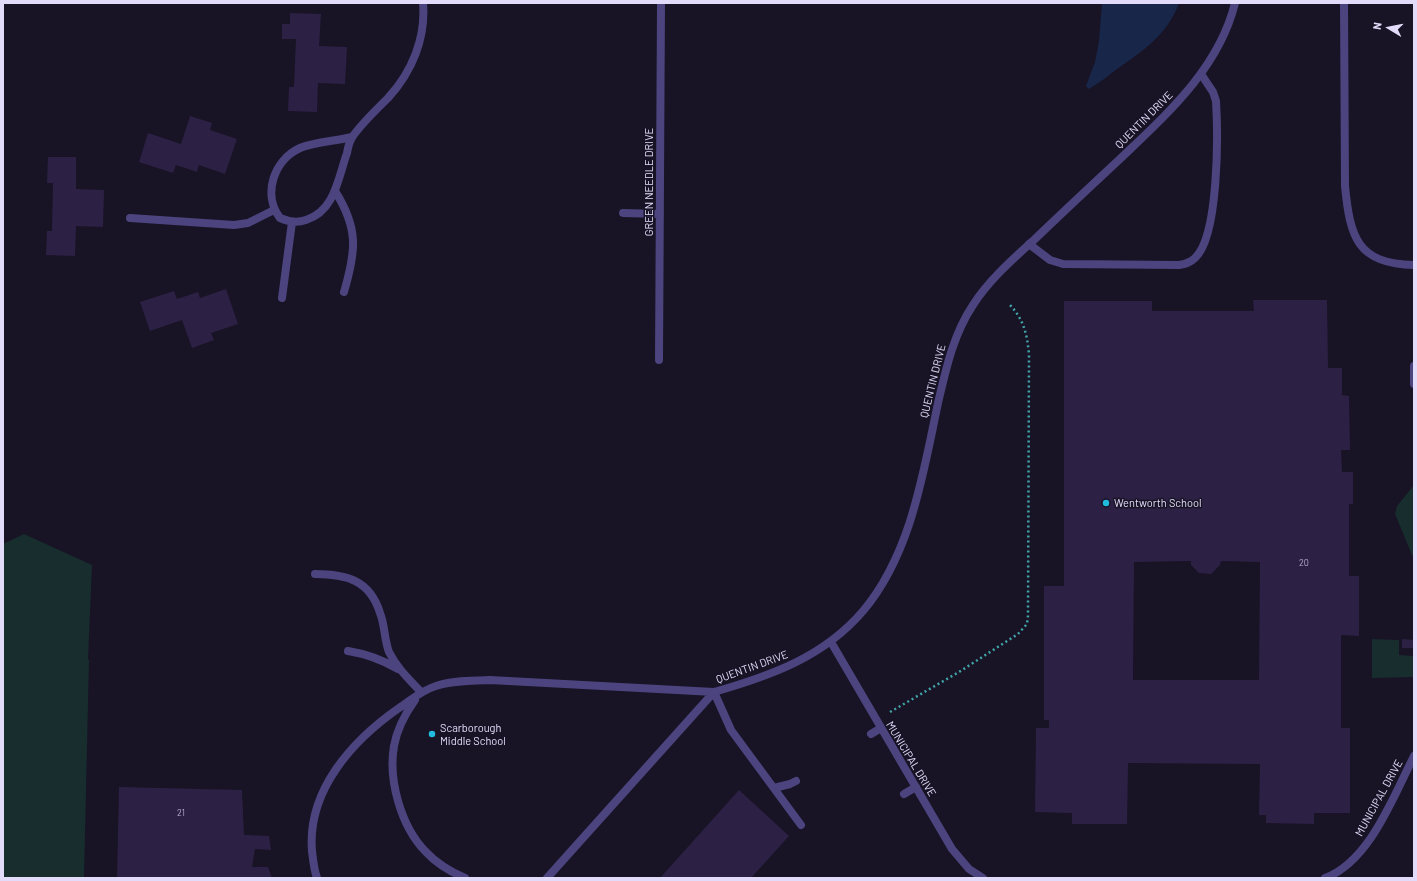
<!DOCTYPE html>
<style>
body{margin:0}
#map{position:relative;width:1417px;height:881px;overflow:hidden;background:#181325;font-family:Barlow,sans-serif}
canvas{display:block}
.frame{position:absolute;inset:0;border:4px solid #e2dcfa;pointer-events:none}
.north{position:absolute;left:1369px;top:8px;width:40px;height:40px;-webkit-text-stroke:3px #181325;paint-order:stroke;rotate:280deg;font-size:11px;font-weight:700;line-height:16px;text-align:center;color:#e2dcfa}
.north::after{content:'';display:block;margin:auto;width:14px;height:18px;background:#e2dcfa;clip-path:polygon(50% 0,100% 100%,50% 72%,0 100%)}
</style>
<div id="map">
<canvas width="1417" height="881"></canvas>
<div class="frame"></div>
<div class="north">N</div>
</div>
<script>
const ctx = document.querySelector('canvas').getContext('2d');
ctx.lineJoin = 'round';
function fill(path, color) {
  ctx.fillStyle = color;
  ctx.fill(path, 'evenodd');
}
function strokePath(path, color, width, dash) {
  ctx.strokeStyle = color;
  ctx.lineWidth = width;
  ctx.lineCap = dash ? 'butt' : 'round';
  ctx.setLineDash(dash || []);
  ctx.stroke(path);
}
function write(font, color, halo, rows, align = 'center') {
  ctx.font = font + ' Barlow,sans-serif';
  ctx.lineWidth = 3;
  ctx.setLineDash([]);
  ctx.textBaseline = 'middle';
  ctx.strokeStyle = halo;
  ctx.fillStyle = color;
  for (const [text, x, y, turn = 0] of rows) {
    ctx.save();
    ctx.translate(x, y);
    ctx.rotate((+turn || 0) * Math.PI / 180);
    ctx.textAlign = isNaN(turn) ? turn : align;
    if (halo) ctx.strokeText(text, 0, 0);
    ctx.fillText(text, 0, 0);
    ctx.restore();
  }
}
const green = new Path2D(`
 M1414 485V560L1395 514 1397 506Z
 M24 534 92 565 88 659 89 660 84 878H3V544Z
 M1372 639 1399 640V655L1414 656V677L1372 678Z`);
const water = new Path2D(`
 M1102 3H1179C1168 34 1143 51 1117 69 1108 76 1099 83 1089 89L1086 86 1095 62 1099 41Z`);
const building = new Path2D(`
 M290 13 321 14 319 46 347 47 345 84 318 83 317 112 288 111 289 87H294L296 39H282V24H290Z
 M190 116 212 123 210 130 237 139 225 174 199 165 197 172 176 165 173 173 139 162 148 133 181 144Z
 M48 157H76V189L104 190 103 227 76 226 75 256 46 255 47 231H52L53 183H47Z
 M226 289 238 324 211 333 214 340 192 348 182 320 150 331 140 302 174 291 177 299 198 292 200 298Z
 M1253 300H1327L1328 368H1342V395L1349 396 1350 450H1341L1342 472H1353V504H1349V576H1359V636L1341 635V728H1350V813H1314V824L1266 823V815H1259L1260 764 1128 763 1127 824H1072V813L1035 812 1036 728H1049V720H1044V586H1064V301H1152V311H1254ZM1191 561V565L1199 573 1211 574 1220 565 1221 561 1260 562 1259 680H1133L1134 562Z
 M1402 639 1414 640V648H1402Z
 M119 787 242 790 244 835 269 836 271 850 255 849 252 867H268L272 878H117Z
 M739 790 789 836 751 878H660Z`);
const path = new Path2D(`
 M890 712 959 672 1018 634 1027 624 1028 616 1029 354C1027 334 1024 320 1010 305`);
const lane = new Path2D(`
 M1344 3 1345 186C1350 237 1357 264 1414 265
 M352 137C336 141 314 142 300 148 274 160 262 194 280 218 289 222 297 223 306 220 335 211 338 178 347 153 348 147 350 140 353 136 363 122 376 110 388 98 412 72 426 38 423 3
 M335 191C359 229 356 251 344 292
 M130 218 234 225 248 223 274 210
 M1029 244 1050 260 1063 264 1179 265C1185 264 1190 263 1195 258 1219 236 1218 134 1216 101L1213 92 1201 74
 M282 298 292 222
 M1414 366V384
 M315 574C346 574 370 580 380 613 385 625 384 639 389 652 397 668 409 679 421 692
 M348 651C367 654 381 659 398 669
 M714 692 731 730 801 825
 M415 700C405 714 397 729 394 746 388 780 401 826 425 851 436 863 451 872 465 878
 M871 734 881 728
 M774 788 790 784 796 781
 M904 794 916 787
 M317 878C314 870 313 860 312 851 307 790 353 740 399 708 411 700 422 690 436 686 453 680 472 681 490 680L714 692 547 878`);
const street = new Path2D(`
 M623 213 660 214
 M659 360 661 3
 M831 642 952 849 969 869 983 878
 M714 692C770 676 824 657 863 611 911 554 923 474 938 403 946 369 953 335 973 305 989 280 1013 259 1035 239 1063 212 1092 185 1121 158 1168 113 1219 68 1235 3
 M1325 878C1370 861 1393 797 1414 756`);
const markers = [
 [1106,503,4,"#22bbe0"],
 [432,734,4,"#22bbe0"]
];
const numberNames = [
 ["20",1304,563],
 ["21",181,813]
];
const streetNames = [
 ["QUENTIN DRIVE",1144,120,-45],
 ["GREEN NEEDLE DRIVE",649,182,-90],
 ["QUENTIN DRIVE",933,381,-76],
 ["QUENTIN DRIVE",752,667,-20],
 ["MUNICIPAL DRIVE",911,759,59],
 ["MUNICIPAL DRIVE",1379,798,-61]
];
const poiNames = [
 ["Wentworth School",1114,503],
 ["Scarborough",440,728],
 ["Middle School",440,741]
];
fill(green, '#172d2e');
fill(water, '#182749');
fill(building, '#2c2144');
strokePath(path, '#41a6a9', 2.5, [2, 3]);
strokePath(lane, '#4c447e', 8);
strokePath(street, '#4c447e', 8);
for (const [x, y, r, color] of markers) {
  const dot = new Path2D();
  dot.arc(x, y, r, 0, 2 * Math.PI);
  ctx.fillStyle = color;
  ctx.fill(dot);
  strokePath(dot, '#181325', 1.5);
}
write('9px', '#b4adcc', null, numberNames);
write('11px', '#e2dcfa', '#181325', streetNames);
write('11px', '#e2dcfa', '#181325', poiNames, 'left');
</script>
